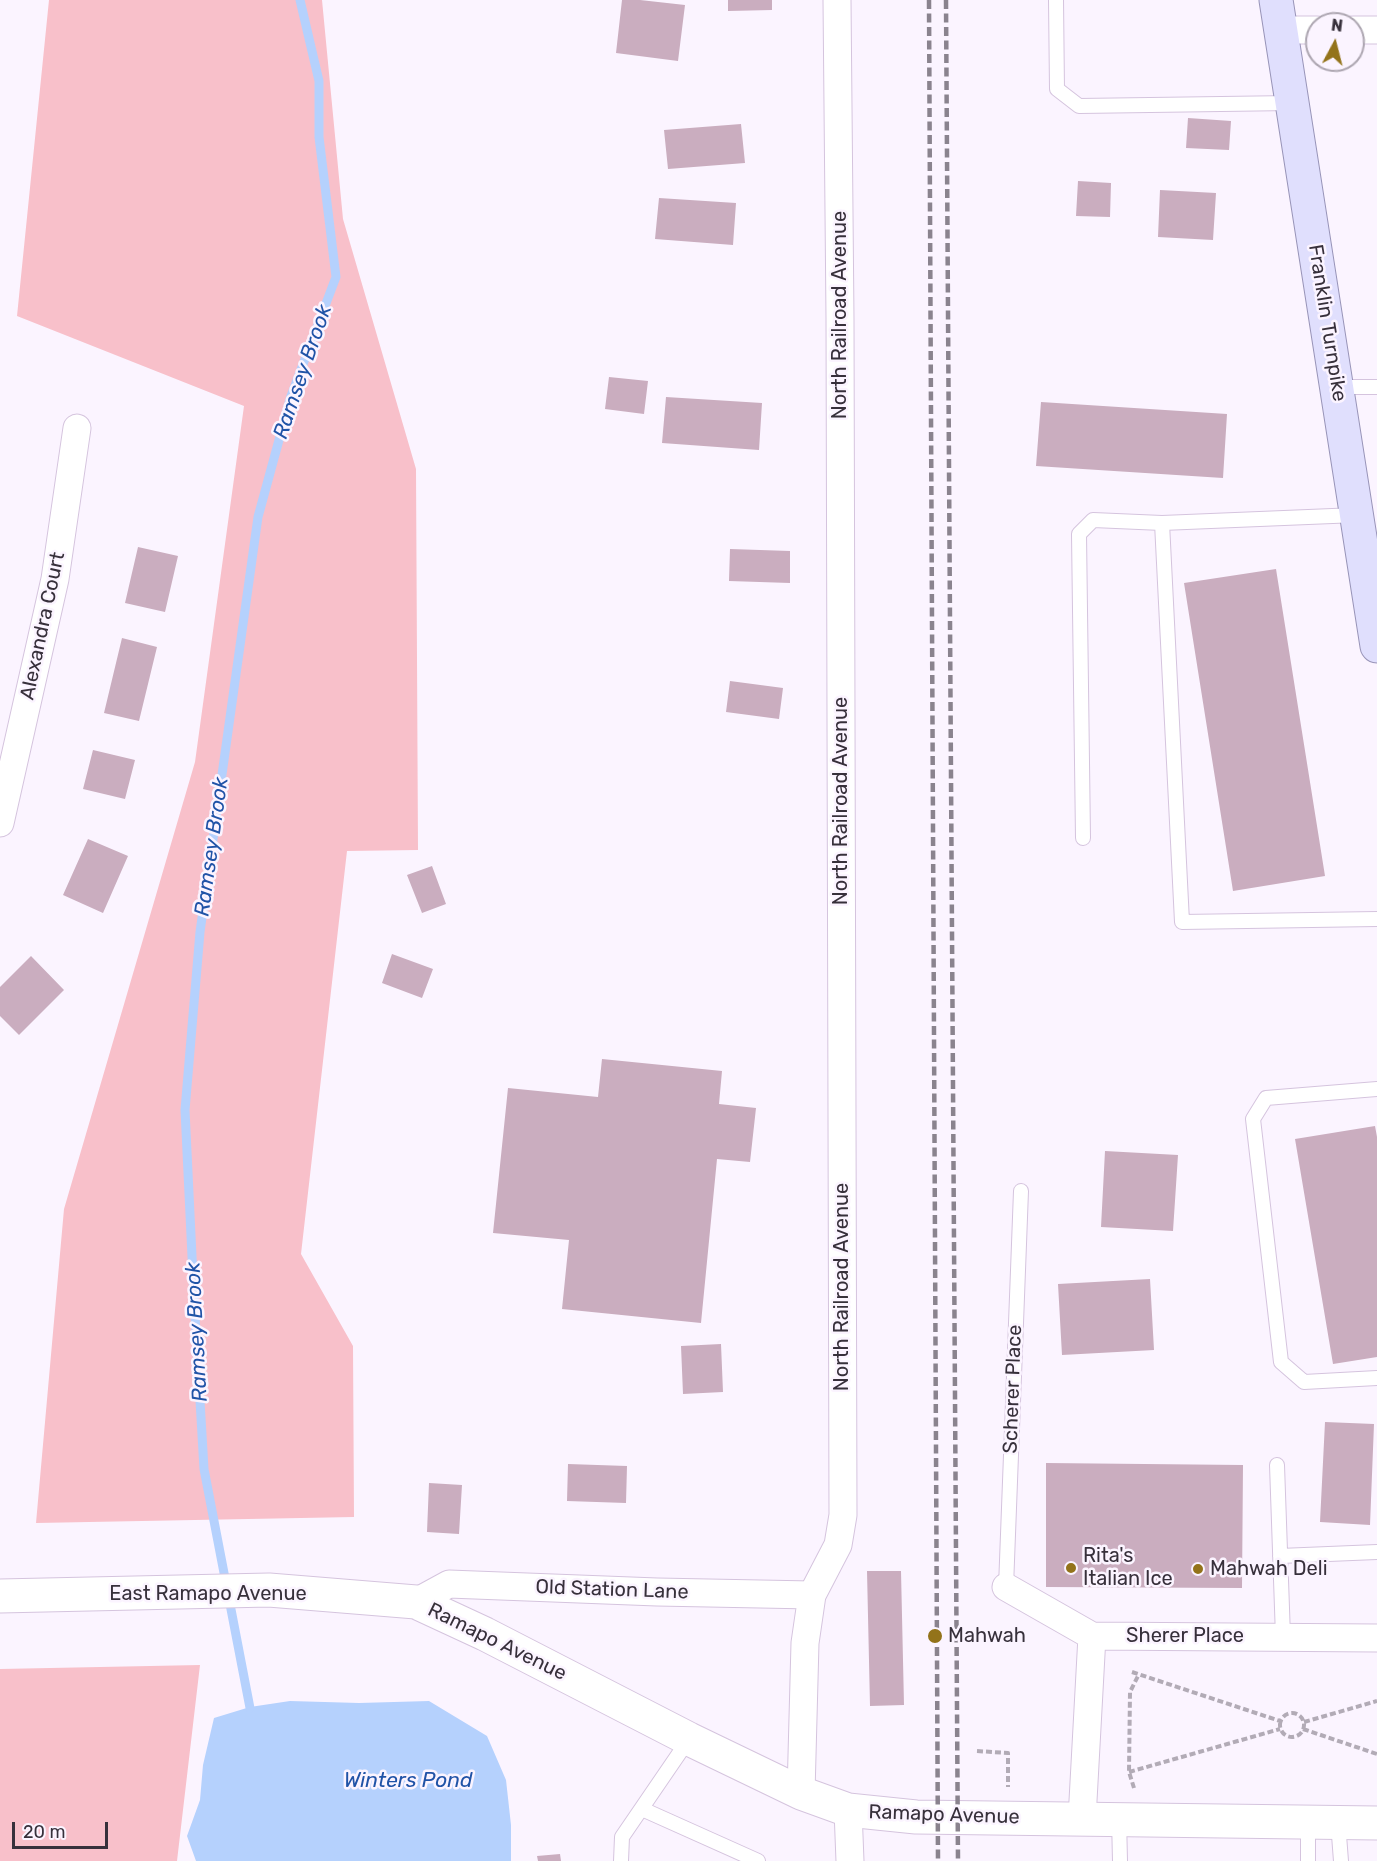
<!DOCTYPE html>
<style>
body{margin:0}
#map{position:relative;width:1377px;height:1861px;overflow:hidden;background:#fbf4ff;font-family:Rubik,sans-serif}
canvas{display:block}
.north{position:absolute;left:1305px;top:12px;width:60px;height:60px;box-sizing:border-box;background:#fbf4ff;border:2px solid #ada6b1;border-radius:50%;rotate:7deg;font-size:16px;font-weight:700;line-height:24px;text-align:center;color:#37303b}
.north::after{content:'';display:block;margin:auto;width:21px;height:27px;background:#93731a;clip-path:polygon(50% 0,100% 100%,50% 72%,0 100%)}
.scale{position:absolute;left:12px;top:1822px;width:96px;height:27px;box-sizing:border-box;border:3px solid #37303b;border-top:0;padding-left:8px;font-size:18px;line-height:21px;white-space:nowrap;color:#37303b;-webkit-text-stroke:4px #fbf4ff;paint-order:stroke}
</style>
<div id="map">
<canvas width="1377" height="1861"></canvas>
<div class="north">N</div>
<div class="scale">20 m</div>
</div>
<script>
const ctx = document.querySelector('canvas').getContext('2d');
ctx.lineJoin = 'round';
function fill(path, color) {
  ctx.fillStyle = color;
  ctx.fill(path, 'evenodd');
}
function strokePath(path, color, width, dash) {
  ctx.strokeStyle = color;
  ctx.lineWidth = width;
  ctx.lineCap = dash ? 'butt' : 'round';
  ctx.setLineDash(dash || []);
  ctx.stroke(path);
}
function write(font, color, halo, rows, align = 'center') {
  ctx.font = font + ' Rubik,sans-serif';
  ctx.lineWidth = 5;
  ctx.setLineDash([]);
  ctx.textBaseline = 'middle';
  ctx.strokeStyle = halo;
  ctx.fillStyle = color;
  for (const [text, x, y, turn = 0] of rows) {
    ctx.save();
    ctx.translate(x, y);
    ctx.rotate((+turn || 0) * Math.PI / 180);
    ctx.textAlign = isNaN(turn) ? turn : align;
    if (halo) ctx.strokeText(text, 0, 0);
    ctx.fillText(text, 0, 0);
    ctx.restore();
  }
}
const green = new Path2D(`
 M49 0H322L343 219 416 469 418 850 347 851 301 1254 353 1346 354 1517 36 1523 64 1209 195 762 244 406 17 316Z
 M200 1665 177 1861H0V1669Z`);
const water = new Path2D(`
 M290 1701 359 1703 429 1701 487 1736 506 1780 511 1825V1861H196L187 1836 200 1800 203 1765 214 1718 250 1707Z`);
const stream = new Path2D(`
 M250 1708 204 1469 194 1298 185 1110 200 932 258 517 291 396 336 277 319 137V81L300 0`);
const building = new Path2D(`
 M622 0H640L685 5 678 61 616 53Z
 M728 0H772V10L728 11Z
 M1188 118 1231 121 1229 150 1186 148Z
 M741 124 745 163 668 169 664 130Z
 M1078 181 1111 183 1110 217 1076 216Z
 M1160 190 1216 193 1213 240 1158 237Z
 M659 198 736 203 733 245 655 239Z
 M609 377 648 381 644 414 605 409Z
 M666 397 762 403 759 450 662 443Z
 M1041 402 1227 414 1223 478 1036 466Z
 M138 547 178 556 165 612 125 603Z
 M730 549 790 551V583L729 581Z
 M1276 569 1325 876 1233 891 1184 583Z
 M122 638 157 647 139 721 104 713Z
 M730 681 783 688 779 719 726 712Z
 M93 750 135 760 125 799 83 789Z
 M88 839 128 856 103 913 63 895Z
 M432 866 446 904 422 913 407 875Z
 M392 954 433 969 422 998 382 983Z
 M31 956 64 990 19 1035 0 1016V987Z
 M602 1059 722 1071 719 1104 756 1108 750 1162 717 1159 701 1323 562 1309 569 1240 493 1233 508 1088 598 1097Z
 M1375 1126 1377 1137V1357L1333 1364 1295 1139Z
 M1105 1151 1178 1155 1173 1231 1101 1227Z
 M1150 1279 1154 1350 1062 1355 1058 1284Z
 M721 1344 723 1392 683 1394 681 1346Z
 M1325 1422 1374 1424 1370 1525 1320 1522Z
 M1046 1463 1243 1465 1242 1588 1046 1587Z
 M568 1464 627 1466 626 1503 567 1501Z
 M429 1483 462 1485 459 1534 427 1532Z
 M867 1571H901L904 1705 870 1706Z
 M560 1854 561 1861H538L537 1856Z`);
const path = new Path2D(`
 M1132 1672 1280 1721
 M1280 1725a12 12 0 1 1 24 0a12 12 0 1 1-24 0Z
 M1304 1722 1377 1701
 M1303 1729 1377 1754
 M977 1751 1008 1753V1787
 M1129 1772 1280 1729
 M1134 1788 1129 1772 1130 1692 1139 1674`);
const service = new Path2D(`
 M1056 0 1057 89 1079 106 1292 103
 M1337 387H1377
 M1357 515 1162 523 1182 922 1377 919
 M1083 838 1079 534 1093 520 1162 523
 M1377 1089 1266 1098 1253 1119 1281 1362 1304 1382 1377 1378
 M1277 1465 1283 1637
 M1280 1556 1377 1552
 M1006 1587 1021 1191
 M642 1809 758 1861
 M1119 1818 1120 1861
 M1308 1821V1861
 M1338 1822 1341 1861
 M621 1861 622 1837 689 1739`);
const minor = new Path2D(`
 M1281 30H1317
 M1353 30H1377
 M0 823 55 579 77 428
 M1006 1587 1092 1636 1377 1638
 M416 1602 449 1584 657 1592 812 1595
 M801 1793 805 1643 812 1595 838 1545 843 1515 840 318 837 0
 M848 1810 850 1861
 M1082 1819 1092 1636`);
const tertiary = new Path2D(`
 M0 1596 269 1590 416 1602 485 1634 689 1739 801 1793 848 1810 916 1817 1377 1823`);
const primary = new Path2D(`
 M1276 0 1377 646`);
const rail = new Path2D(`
 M929 0 938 1861
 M946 0 958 1861`);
const markers = [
 [1071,1568,6,"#93731a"],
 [1198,1569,6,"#93731a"],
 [935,1636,8,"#93731a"]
];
const streetNames = [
 ["North Railroad Avenue",840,315,-90],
 ["Franklin Turnpike",1327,323,81],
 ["Alexandra Court",43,626,-78],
 ["North Railroad Avenue",841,801,-90],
 ["North Railroad Avenue",842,1287,-90],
 ["Scherer Place",1013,1389,-88],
 ["Old Station Lane",612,1590,2],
 ["East Ramapo Avenue",208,1594],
 ["Sherer Place",1185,1636],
 ["Ramapo Avenue",497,1642,26],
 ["Ramapo Avenue",944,1815,2]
];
const poiNames = [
 ["Rita's",1083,1556],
 ["Italian Ice",1083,1579],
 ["Mahwah Deli",1210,1569],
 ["Mahwah",948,1636]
];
const waterNames = [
 ["Ramsey Brook",303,372,-71],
 ["Ramsey Brook",212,847,-82],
 ["Ramsey Brook",197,1332,-93],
 ["Winters Pond",408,1781]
];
fill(green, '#f8c0ca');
fill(water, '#b5d1fd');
strokePath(stream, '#b5d1fd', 9);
fill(building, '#caadbf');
strokePath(service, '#d5c4de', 16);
strokePath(minor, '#d5c4de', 29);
strokePath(tertiary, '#d5c4de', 35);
strokePath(primary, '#9894b8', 35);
strokePath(path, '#b2abb6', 4, [6, 3]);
strokePath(service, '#fff', 14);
strokePath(minor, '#fff', 27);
strokePath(tertiary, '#fff', 33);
strokePath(primary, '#e0dffd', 33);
strokePath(rail, '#8a838e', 4.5, [9, 4.5]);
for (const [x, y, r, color] of markers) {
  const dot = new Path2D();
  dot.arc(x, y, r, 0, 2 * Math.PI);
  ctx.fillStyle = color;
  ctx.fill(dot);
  strokePath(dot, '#fbf4ff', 2);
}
write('20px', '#37303b', '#fbf4ff', streetNames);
write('20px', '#37303b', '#fbf4ff', poiNames, 'left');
write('italic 21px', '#2053a7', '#fbf4ff', waterNames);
</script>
